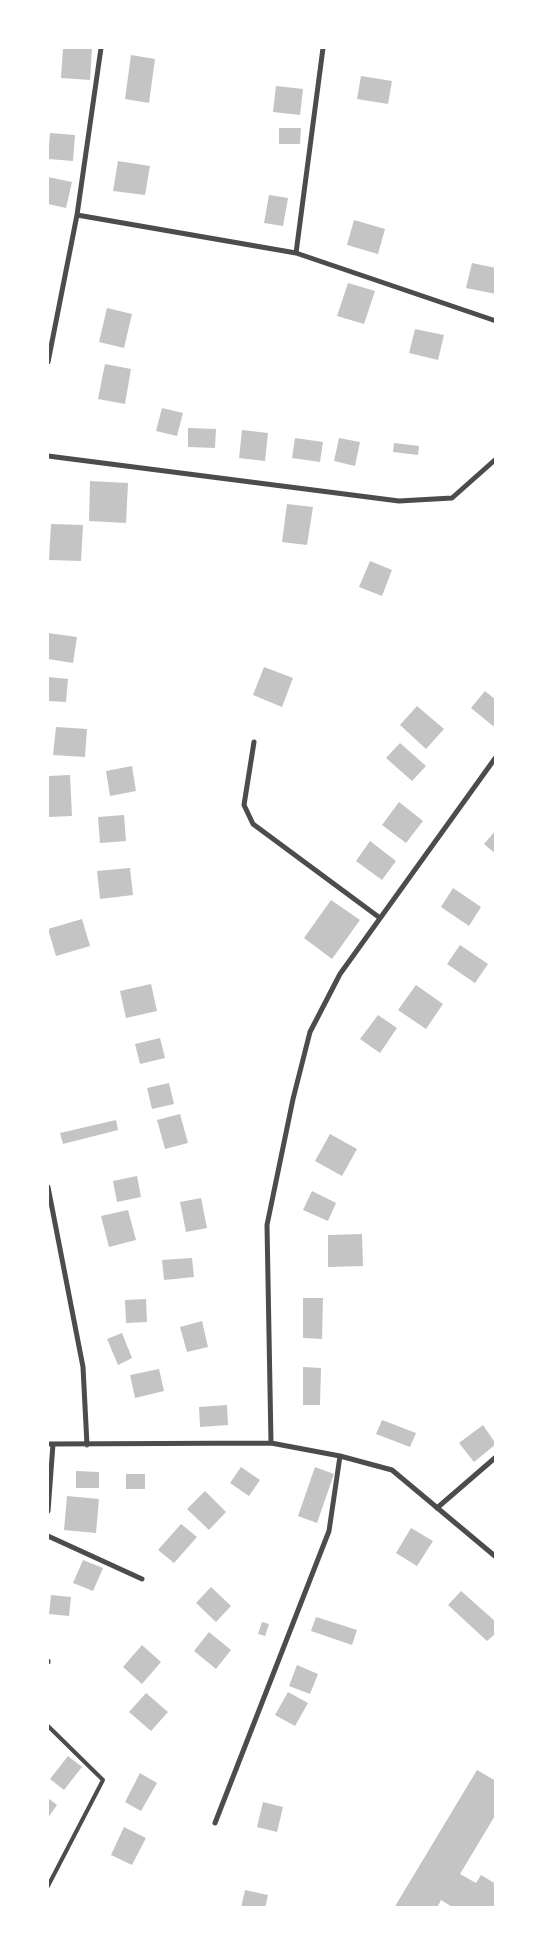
<!DOCTYPE html>
<style>
body{margin:0}
#map{position:relative;width:543px;height:1955px;overflow:hidden;background:#fff;font-family:"IBM Plex Serif",serif}
canvas{display:block}
.frame{position:absolute;inset:0;border:49px solid #fff;pointer-events:none}
</style>
<div id="map">
<canvas width="543" height="1955"></canvas>
<div class="frame"></div>
</div>
<script>
const ctx = document.querySelector('canvas').getContext('2d');
ctx.lineJoin = 'round';
function fill(path, color) {
  ctx.fillStyle = color;
  ctx.fill(path, 'evenodd');
}
function strokePath(path, color, width, dash) {
  ctx.strokeStyle = color;
  ctx.lineWidth = width;
  ctx.lineCap = dash ? 'butt' : 'round';
  ctx.setLineDash(dash || []);
  ctx.stroke(path);
}
const building = new Path2D(`
 M63 48 92 49 90 80 61 78Z
 M131 55 155 59 149 103 125 99Z
 M361 76 392 81 388 104 357 99Z
 M276 86 303 89 300 115 273 112Z
 M279 128H301L300 144H279Z
 M50 133 75 135 73 161 48 159Z
 M118 161 150 166 145 195 113 191Z
 M48 177 72 182 66 208 48 204Z
 M269 195 288 198 283 226 264 223Z
 M354 220 385 229 378 254 347 245Z
 M472 263 496 268V294L466 288Z
 M348 283 375 291 364 324 337 316Z
 M107 308 132 314 124 348 99 342Z
 M415 329 444 335 438 360 409 353Z
 M105 364 131 369 125 404 98 399Z
 M162 408 183 413 177 436 156 431Z
 M188 428 216 429 215 448 188 447Z
 M242 430 268 433 265 461 239 458Z
 M295 438 323 442 320 462 292 458Z
 M339 438 360 442 355 466 334 461Z
 M394 443 419 446 418 455 393 452Z
 M90 481 128 483 126 523 89 521Z
 M287 504 313 507 307 545 282 542Z
 M51 524 83 525 81 561 49 560Z
 M370 561 392 570 382 596 359 587Z
 M48 633 77 637 73 663 48 659Z
 M264 667 293 678 282 707 253 695Z
 M48 677 68 679 66 702 48 701Z
 M485 691 496 700V724L493 726 471 708Z
 M417 706 444 729 426 749 400 725Z
 M56 727 87 729 85 757 53 755Z
 M400 743 426 766 412 781 386 758Z
 M132 766 136 791 110 796 106 771Z
 M70 775 72 816 49 817 48 776Z
 M399 802 423 821 406 843 382 825Z
 M124 815 126 841 100 843 98 817Z
 M496 830V854L484 844Z
 M370 841 396 861 382 880 356 861Z
 M130 868 133 895 100 899 97 871Z
 M453 888 481 907 469 926 441 907Z
 M331 900 360 920 332 959 304 938Z
 M82 919 90 946 56 956 48 929Z
 M460 945 488 964 475 983 447 964Z
 M151 984 157 1011 126 1018 120 991Z
 M416 985 443 1004 426 1029 398 1010Z
 M378 1015 397 1028 380 1053 360 1039Z
 M160 1038 165 1058 140 1064 135 1044Z
 M169 1083 174 1104 152 1109 147 1088Z
 M180 1114 188 1143 165 1149 157 1120Z
 M116 1120 118 1130 63 1144 60 1133Z
 M330 1134 357 1149 342 1176 315 1161Z
 M137 1176 141 1197 117 1202 113 1181Z
 M312 1191 336 1203 328 1221 303 1210Z
 M201 1198 207 1228 186 1232 180 1202Z
 M128 1210 136 1240 109 1247 101 1216Z
 M362 1234 363 1266 328 1267V1235Z
 M192 1258 194 1277 164 1280 162 1260Z
 M303 1298H323L322 1339 303 1338Z
 M146 1299 147 1322 126 1323 125 1300Z
 M202 1321 208 1347 187 1352 180 1327Z
 M122 1333 132 1358 118 1365 107 1339Z
 M303 1367 321 1368 320 1405H303Z
 M159 1369 164 1391 135 1398 130 1375Z
 M227 1405 228 1425 200 1427 199 1407Z
 M382 1420 416 1433 410 1447 376 1434Z
 M483 1425 496 1444 474 1462 459 1443Z
 M241 1467 260 1480 249 1496 230 1483Z
 M315 1467 334 1474 317 1523 298 1516Z
 M76 1471 99 1472V1488H76Z
 M126 1474H145V1489H126Z
 M205 1491 226 1512 209 1530 187 1509Z
 M67 1496 99 1499 96 1533 64 1530Z
 M181 1524 197 1537 174 1563 158 1550Z
 M411 1528 433 1541 417 1566 396 1553Z
 M83 1560 103 1568 93 1591 73 1583Z
 M211 1587 231 1606 216 1622 196 1603Z
 M461 1591 496 1622V1633L487 1641 448 1605Z
 M51 1595 71 1597 69 1616 49 1614Z
 M316 1617 357 1630 352 1645 311 1631Z
 M262 1622 269 1624 265 1636 258 1634Z
 M209 1632 231 1650 216 1669 194 1651Z
 M142 1645 161 1662 142 1684 123 1667Z
 M297 1665 318 1674 310 1694 289 1686Z
 M288 1692 308 1703 295 1726 275 1715Z
 M146 1693 168 1712 151 1731 129 1712Z
 M68 1756 82 1767 64 1790 50 1779Z
 M477 1770 496 1781V1814L460 1874 476 1883 481 1875 496 1884V1908H454L441 1900 437 1908H394Z
 M140 1773 157 1783 141 1811 125 1802Z
 M48 1798 57 1805 48 1818Z
 M263 1802 283 1807 277 1832 257 1827Z
 M124 1827 146 1838 132 1865 111 1855Z
 M245 1890 268 1895 265 1908H241Z`);
const service = new Path2D(`
 M48 1726 103 1780 48 1886`);
const minor = new Path2D(`
 M77 215 296 253 496 321
 M296 253 323 48
 M48 362 77 215 101 48
 M48 456 399 501 452 498 496 459
 M254 742 244 805 253 824 380 918
 M48 1187 83 1367 87 1445
 M271 1443 267 1225 293 1099 310 1032 340 974 496 757
 M48 1444 271 1443 340 1456 392 1470 496 1557
 M437 1508 496 1457
 M48 1511 53 1444
 M48 1536 142 1579
 M48 1661V1662
 M215 1823 329 1531 340 1456`);
fill(building, '#c4c4c4');
strokePath(service, '#4c4c4c', 4);
strokePath(minor, '#4c4c4c', 5);
</script>
